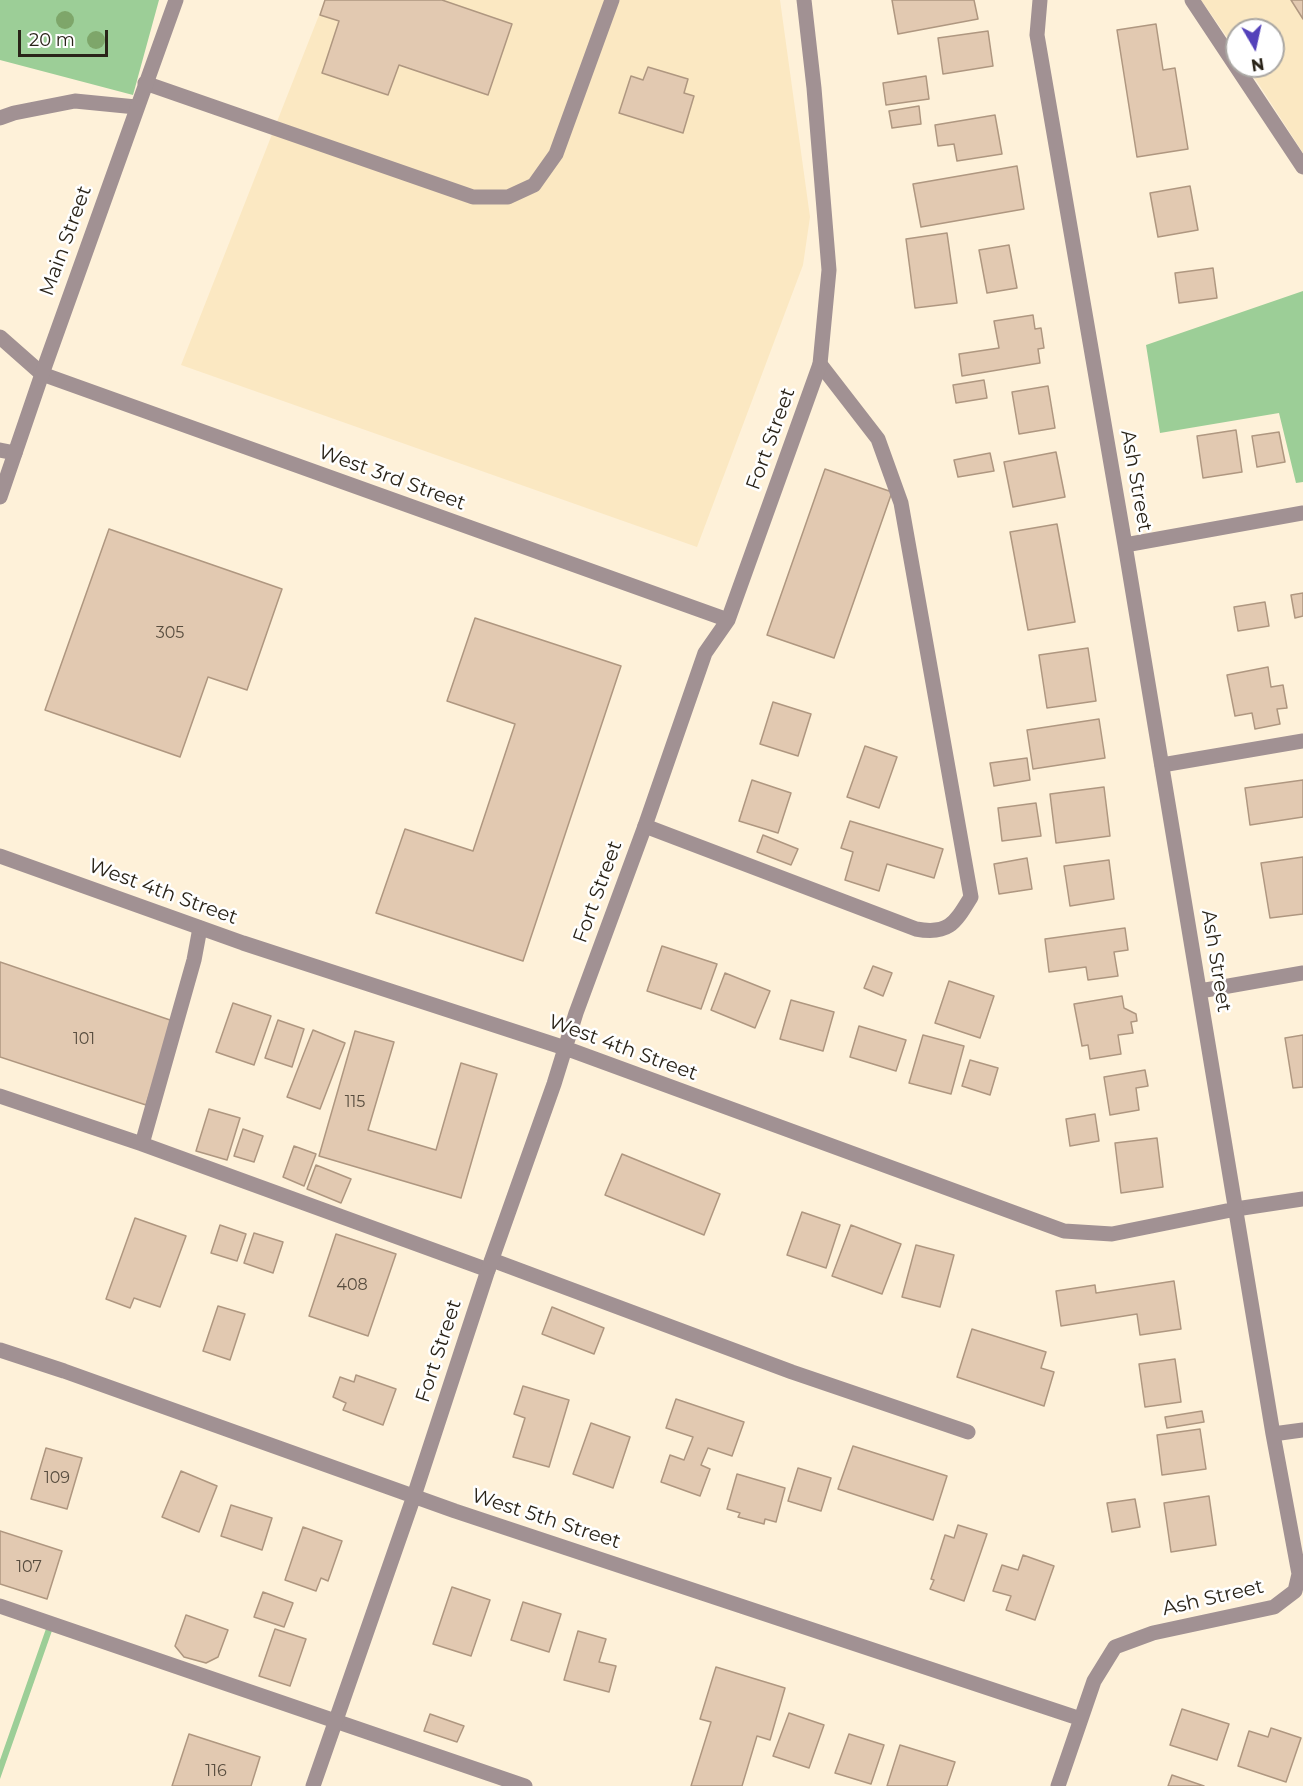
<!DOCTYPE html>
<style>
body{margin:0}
#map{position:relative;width:1303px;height:1786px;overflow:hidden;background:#fef1d9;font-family:Montserrat,sans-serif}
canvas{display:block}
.north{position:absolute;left:1225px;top:18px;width:60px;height:60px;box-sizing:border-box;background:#fff;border:2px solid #aaa7a3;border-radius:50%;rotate:171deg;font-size:16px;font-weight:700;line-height:24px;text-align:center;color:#2a2419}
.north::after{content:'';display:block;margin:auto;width:21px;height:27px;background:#5442ba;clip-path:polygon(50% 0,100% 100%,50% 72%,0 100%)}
.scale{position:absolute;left:18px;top:30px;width:90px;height:27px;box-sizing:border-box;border:3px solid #2a2419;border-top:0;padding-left:8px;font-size:18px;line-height:21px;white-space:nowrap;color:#2a2419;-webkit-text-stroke:4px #fff;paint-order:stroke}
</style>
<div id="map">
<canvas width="1303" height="1786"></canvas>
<div class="north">N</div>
<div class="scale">20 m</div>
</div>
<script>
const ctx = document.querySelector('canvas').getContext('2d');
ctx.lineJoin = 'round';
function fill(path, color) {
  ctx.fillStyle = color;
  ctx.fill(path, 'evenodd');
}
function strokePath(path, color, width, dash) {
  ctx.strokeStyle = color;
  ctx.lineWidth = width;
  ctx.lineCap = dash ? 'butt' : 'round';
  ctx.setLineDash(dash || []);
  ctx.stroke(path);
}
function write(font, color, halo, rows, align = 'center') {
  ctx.font = font + ' Montserrat,sans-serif';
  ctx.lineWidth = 5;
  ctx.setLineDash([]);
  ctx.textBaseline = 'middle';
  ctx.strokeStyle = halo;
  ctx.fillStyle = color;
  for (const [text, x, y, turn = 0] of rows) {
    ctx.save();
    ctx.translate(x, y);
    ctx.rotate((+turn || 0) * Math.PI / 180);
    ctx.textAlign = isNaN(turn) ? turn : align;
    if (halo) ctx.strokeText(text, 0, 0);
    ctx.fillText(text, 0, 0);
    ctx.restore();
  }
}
const built = new Path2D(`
 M325 0H780L810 217 803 265 697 547 181 365Z
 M1201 0H1303V153L1247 66H1273V30H1237V51Z`);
const green = new Path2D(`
 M0 0H159L133 95 0 60Z
 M1303 291V482L1296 483 1279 413 1160 433 1146 345Z
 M48 1623 54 1625 0 1779V1760Z`);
const building = new Path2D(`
 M325 0H442L512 24 488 95 399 65 388 95 322 73 339 21 320 15Z
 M892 0H974L978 19 898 34Z
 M1291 0H1303V19Z
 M1156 24 1163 70 1175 68 1188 149 1137 157 1117 30Z
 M988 31 993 66 943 74 938 38Z
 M648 67 688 79 684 93 694 96 683 133 619 113 631 76 643 80Z
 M926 76 929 99 886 105 883 83Z
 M919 106 921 124 892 128 889 111Z
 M995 115 1002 154 957 161 954 144 938 146 935 125Z
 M1017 166 1024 209 921 227 913 184Z
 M1190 186 1198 230 1158 237 1150 193Z
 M947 233 957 303 915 308 906 239Z
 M1009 245 1017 288 987 293 979 250Z
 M1213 268 1217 298 1179 303 1175 273Z
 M1033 315 1035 329 1041 328 1044 348 1038 349 1040 363 962 376 959 354 999 348 994 321Z
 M984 380 987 398 956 403 953 385Z
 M1048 386 1055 428 1019 434 1012 392Z
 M1236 430 1242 472 1203 478 1197 436Z
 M1279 432 1285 462 1257 467 1252 436Z
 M1056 452 1065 497 1013 507 1004 462Z
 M990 453 994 471 958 477 954 460Z
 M825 469 892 492 834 658 767 635Z
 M1057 524 1075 622 1028 630 1010 532Z
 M109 529 282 589 247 690 208 677 180 757 45 710Z
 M1303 593V616L1295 618 1291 595Z
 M1265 602 1269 626 1238 631 1234 607Z
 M475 618 621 666 523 961 376 913 405 829 473 851 515 724 447 701Z
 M1088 648 1096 701 1047 708 1039 655Z
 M1268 667 1271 687 1283 685 1287 708 1277 709 1280 724 1255 729 1252 713 1235 716 1227 675Z
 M773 702 811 714 798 756 760 744Z
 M1099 719 1105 758 1033 769 1027 730Z
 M865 746 897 757 879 808 847 797Z
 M1027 758 1030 780 994 786 990 763Z
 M752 780 791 793 778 833 739 821Z
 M1303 780V817L1250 825 1245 788Z
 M1104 787 1110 836 1056 843 1050 794Z
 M1036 803 1041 836 1002 841 998 808Z
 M850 821 943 849 934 878 887 864 879 891 845 880 853 852 841 848Z
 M763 835 798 849 791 865 757 852Z
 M1303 857V914L1270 918 1261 863Z
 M1027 858 1032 889 999 894 994 864Z
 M1109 860 1114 899 1070 906 1064 866Z
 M1125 928 1128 950 1114 952 1118 976 1088 980 1086 967 1049 972 1045 939Z
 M662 946 717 964 701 1009 647 991Z
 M0 962 173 1021 146 1105 0 1057Z
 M873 966 892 973 883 996 864 988Z
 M725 973 770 991 755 1028 711 1010Z
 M949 981 994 996 980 1038 935 1023Z
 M1122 996 1124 1008 1136 1014 1137 1021 1131 1022 1133 1033 1118 1035 1121 1054 1090 1059 1088 1045 1082 1046 1074 1004Z
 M791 1000 834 1012 823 1051 780 1039Z
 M233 1003 271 1016 254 1065 216 1052Z
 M278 1020 304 1029 292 1067 265 1058Z
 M859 1026 906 1040 896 1071 850 1057Z
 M313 1030 345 1043 320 1109 287 1097Z
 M355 1031 394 1042 368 1130 436 1150 461 1063 497 1074 461 1198 319 1156Z
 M923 1035 964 1046 951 1094 909 1083Z
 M1303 1035V1087L1293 1088 1285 1038Z
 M970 1060 998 1068 990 1095 962 1086Z
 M1145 1070 1148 1086 1136 1088 1139 1110 1110 1115 1104 1077Z
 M209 1109 240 1118 227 1160 196 1151Z
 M1095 1114 1099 1141 1070 1146 1066 1119Z
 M243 1129 263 1136 254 1162 234 1156Z
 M1157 1138 1163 1187 1121 1193 1115 1143Z
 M294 1146 316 1154 304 1186 283 1177Z
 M622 1154 720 1194 704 1235 605 1195Z
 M316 1165 351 1179 341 1203 307 1189Z
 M802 1212 840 1225 826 1268 787 1255Z
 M135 1218 186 1236 160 1307 134 1298 130 1308 106 1299Z
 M220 1225 246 1234 237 1261 211 1253Z
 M851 1225 901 1244 882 1294 832 1276Z
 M254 1233 283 1242 273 1273 244 1263Z
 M336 1234 396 1254 368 1336 309 1316Z
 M916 1245 954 1255 940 1307 902 1297Z
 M1174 1281 1181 1329 1140 1335 1137 1314 1061 1326 1056 1291 1095 1285 1096 1293Z
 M218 1306 245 1314 230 1360 203 1351Z
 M552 1307 604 1328 594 1354 542 1334Z
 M972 1329 1046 1352 1041 1368 1054 1372 1044 1406 957 1377Z
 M1175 1359 1181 1402 1145 1407 1139 1364Z
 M356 1375 396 1389 383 1425 343 1410 346 1403 333 1397 340 1377 354 1382Z
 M523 1386 569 1400 549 1467 513 1457 525 1418 514 1414Z
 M676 1399 744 1422 732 1456 708 1448 701 1465 710 1469 700 1496 661 1482 670 1455 684 1460 693 1437 666 1428Z
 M1202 1411 1204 1422 1167 1428 1165 1417Z
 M591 1423 630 1437 613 1488 573 1474Z
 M1200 1429 1206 1469 1162 1475 1157 1435Z
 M853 1446 947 1476 933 1520 838 1489Z
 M46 1448 82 1458 67 1509 31 1499Z
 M798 1468 831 1478 821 1511 788 1501Z
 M181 1471 217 1486 199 1532 162 1517Z
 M737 1474 785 1488 776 1522 765 1519 764 1524 738 1517 740 1513 727 1509Z
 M1209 1496 1216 1545 1171 1552 1164 1503Z
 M1135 1499 1140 1527 1112 1532 1107 1503Z
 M231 1505 272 1518 262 1550 221 1536Z
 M958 1525 987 1534 964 1601 930 1589 934 1580 931 1579 945 1535 954 1538Z
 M303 1527 342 1541 328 1581 321 1578 316 1591 285 1580Z
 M0 1531 62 1551 47 1599 0 1584Z
 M1023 1555 1054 1566 1035 1620 1006 1610 1011 1596 993 1591 1002 1565 1018 1570Z
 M452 1587 490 1600 471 1656 433 1644Z
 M263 1592 293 1603 284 1627 254 1617Z
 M523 1602 561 1614 549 1652 511 1640Z
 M186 1615 228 1630 218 1657 206 1663 184 1657 175 1646Z
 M275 1629 306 1639 290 1686 259 1676Z
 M578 1631 606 1639 599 1662 616 1666 609 1692 564 1680Z
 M716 1667 785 1688 770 1740 757 1736 742 1786H691L711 1722 700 1719Z
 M1182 1709 1229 1724 1217 1760 1170 1745Z
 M789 1713 824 1725 809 1768 773 1756Z
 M430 1714 464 1726 457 1742 424 1731Z
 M1271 1728 1301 1738 1286 1782 1238 1766 1249 1731 1268 1737Z
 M189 1734 260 1757 251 1786H172Z
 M849 1734 884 1745 871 1784 835 1773Z
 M900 1745 955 1762 947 1786H887Z
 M1172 1775 1204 1786H1168Z`);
const service = new Path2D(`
 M145 83 473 197H508L534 185 556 154 612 0
 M0 118 14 113 75 101 136 107
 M0 337 42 374
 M0 450 15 453
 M1162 765 1303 741
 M645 826 916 929C949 935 955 923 971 897L901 503 878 439 820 364
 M0 1096 142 1144 488 1270
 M142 1144 194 960 200 928
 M1236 1209 1303 1199
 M492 1260 792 1372 968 1432
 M0 1606 525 1786`);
const minor = new Path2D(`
 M1040 0 1037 35 1125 545 1273 1434 1299 1574 1295 1591 1274 1607 1153 1633 1115 1647 1094 1681 1058 1786
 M1192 0 1303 167
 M42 374 728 620
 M1125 545 1303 513
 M0 856 243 943 565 1048 1064 1231 1112 1234 1236 1209
 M1200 991 1303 973
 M0 1350 64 1371 455 1511 1081 1719
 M1273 1434 1303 1430
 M313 1786 414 1496 488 1270 554 1084 576 1013 645 826 705 653 728 620 820 364 829 270 814 88 804 0`);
const tertiary = new Path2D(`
 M0 497 42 374 176 0`);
const trees = [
 [65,20],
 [96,40]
];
const numberNames = [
 ["305",170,633],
 ["101",84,1039],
 ["115",355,1102],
 ["408",352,1285],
 ["109",57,1478],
 ["107",29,1567],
 ["116",216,1771]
];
const streetNames = [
 ["Main Street",66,241,-70],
 ["Fort Street",771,439,-70],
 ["West 3rd Street",392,478,20],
 ["Ash Street",1136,481,80],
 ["West 4th Street",163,892,20],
 ["Fort Street",598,892,-70],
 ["Ash Street",1216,961,81],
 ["West 4th Street",623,1048,20],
 ["Fort Street",439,1351,-72],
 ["West 5th Street",546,1519,18],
 ["Ash Street",1213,1598,-13]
];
fill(built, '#fbe8c2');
fill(green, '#9cce97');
fill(building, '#e2c9b1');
strokePath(building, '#af9780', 1.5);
strokePath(service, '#a19193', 15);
strokePath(minor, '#a19193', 15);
strokePath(tertiary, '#a19193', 15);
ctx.fillStyle = '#7ea66a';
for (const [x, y] of trees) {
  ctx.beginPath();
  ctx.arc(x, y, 9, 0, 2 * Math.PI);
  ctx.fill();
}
write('16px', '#584d3f', null, numberNames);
write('20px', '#2a2419', '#fff', streetNames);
</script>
